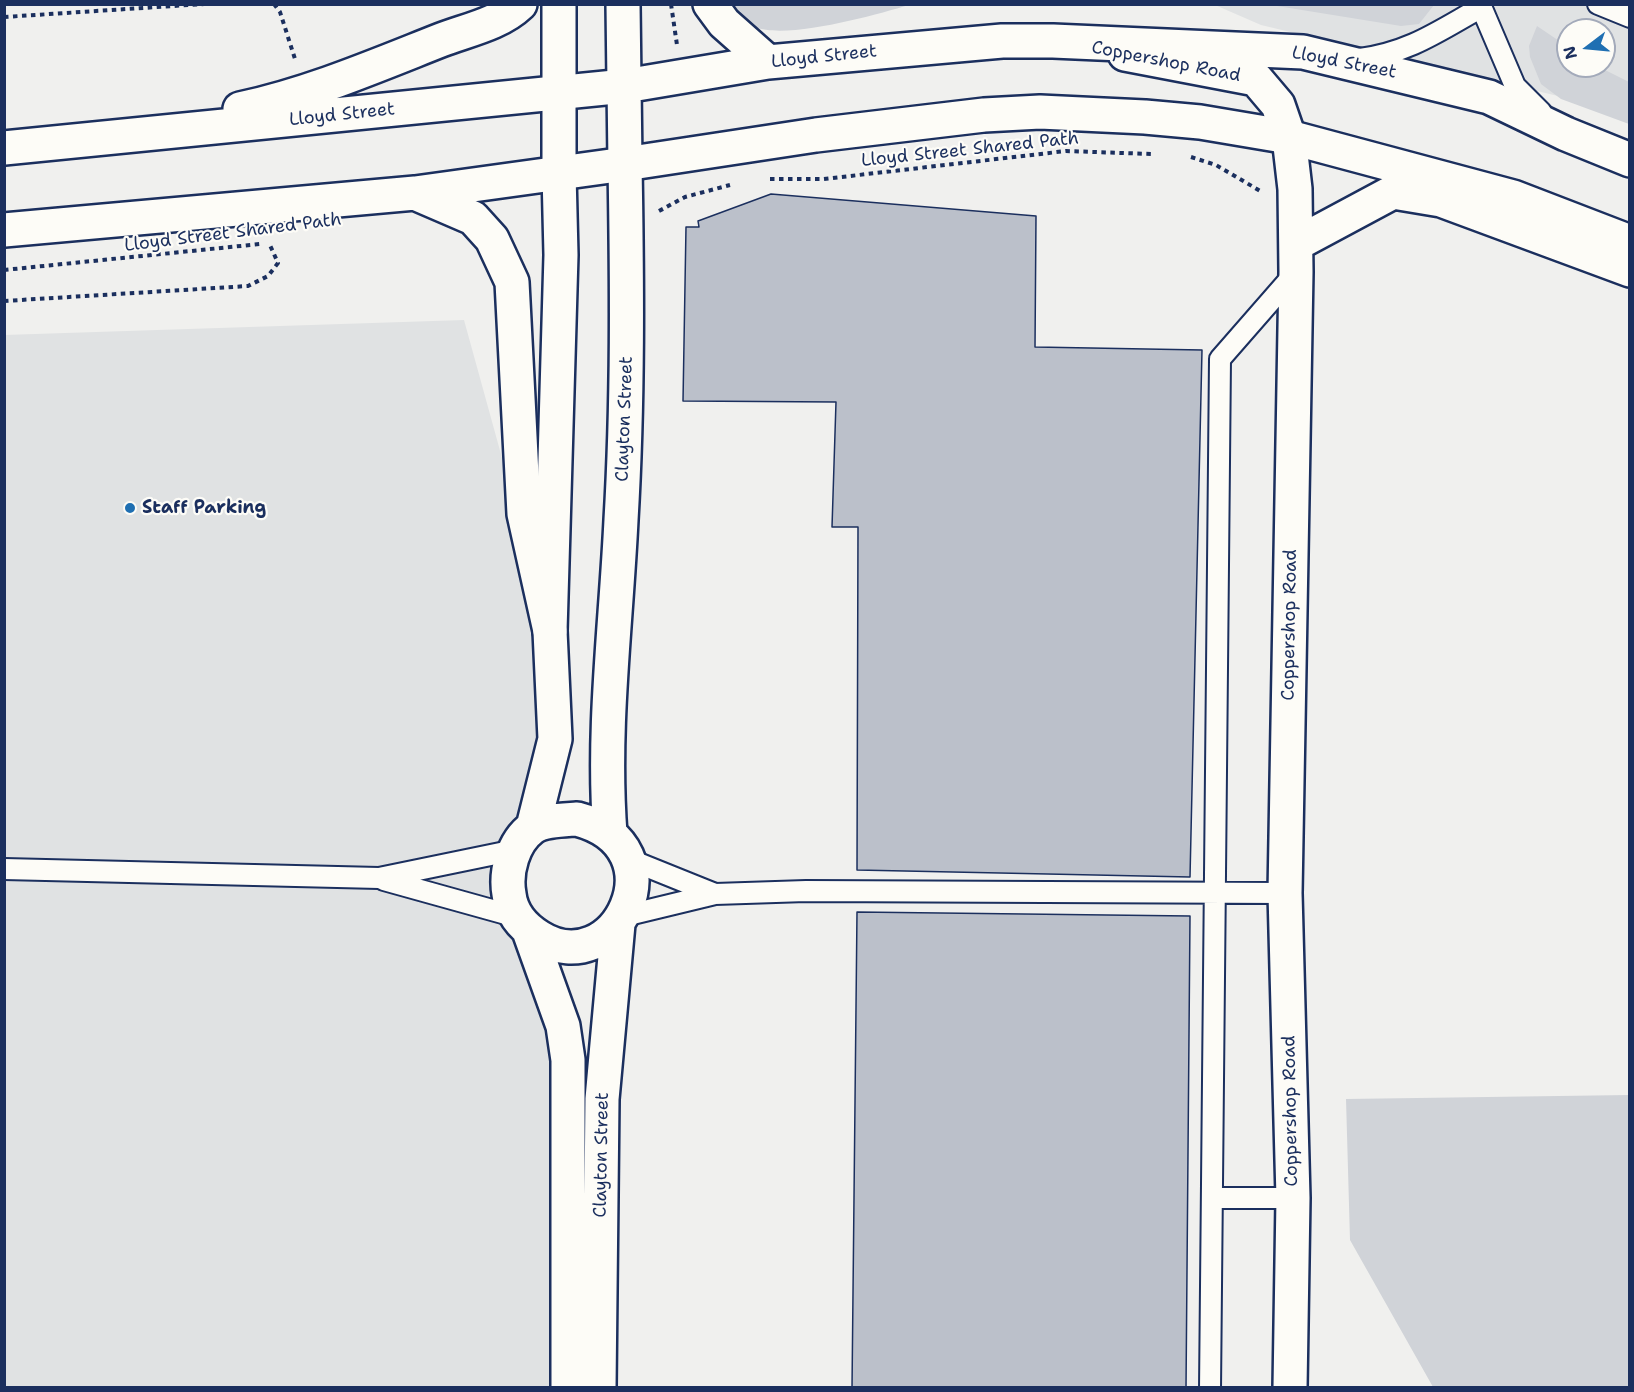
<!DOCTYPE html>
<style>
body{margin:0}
#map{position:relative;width:1634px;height:1392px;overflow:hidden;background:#f0f0ee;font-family:"Shantell Sans",sans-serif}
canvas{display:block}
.frame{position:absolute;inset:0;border:6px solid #1b2f5e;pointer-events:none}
.north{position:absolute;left:1556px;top:18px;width:60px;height:60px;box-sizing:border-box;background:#fdfcf7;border:2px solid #a3aaba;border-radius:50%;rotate:254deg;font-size:16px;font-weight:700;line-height:24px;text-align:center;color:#1b2f5e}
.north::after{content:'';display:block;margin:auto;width:21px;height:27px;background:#1f6fb2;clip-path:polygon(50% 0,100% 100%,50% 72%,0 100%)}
</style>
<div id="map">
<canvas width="1634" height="1392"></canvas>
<div class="frame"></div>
<div class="north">N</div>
</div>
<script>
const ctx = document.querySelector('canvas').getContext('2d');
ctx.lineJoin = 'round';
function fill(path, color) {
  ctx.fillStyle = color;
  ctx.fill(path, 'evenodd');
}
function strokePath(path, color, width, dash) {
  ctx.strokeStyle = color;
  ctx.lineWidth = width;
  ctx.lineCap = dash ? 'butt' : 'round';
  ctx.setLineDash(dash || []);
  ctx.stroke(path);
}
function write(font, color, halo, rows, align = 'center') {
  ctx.font = font + ' "Shantell Sans",sans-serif';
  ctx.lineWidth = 4.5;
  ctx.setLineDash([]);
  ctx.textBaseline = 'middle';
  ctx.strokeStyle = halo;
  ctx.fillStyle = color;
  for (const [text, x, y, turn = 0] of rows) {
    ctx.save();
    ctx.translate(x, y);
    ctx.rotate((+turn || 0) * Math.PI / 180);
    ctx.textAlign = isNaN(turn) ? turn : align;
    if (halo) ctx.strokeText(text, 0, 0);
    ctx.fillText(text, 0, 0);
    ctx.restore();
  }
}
const built = new Path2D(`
 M1215 5H1629V113L1261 25ZM1568 30H1604V66H1568Z
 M464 320 550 632 555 739 509 866 563 1026 568 1387H5L4 335Z`);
const green = new Path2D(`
 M725 5H909C875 15 787 40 755 27 744 22 734 11 725 5Z
 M1271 5 1434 4V5L1419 24 1401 26Z
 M1537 26 1568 47V66H1597L1629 82V124L1561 99 1541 84 1530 57 1529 46Z
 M1629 1095V1387H1433L1350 1240 1346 1099Z`);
const building = new Path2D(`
 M771 194 1036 216 1035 347 1202 350 1190 877 857 870 858 527H832L836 402 683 401 686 227H699L698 221Z
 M857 912 1190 916 1186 1388H852Z`);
const path = new Path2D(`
 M274 4 280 12 295 59
 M671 4 677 45
 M4 17 204 4
 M1191 157 1216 165 1262 192
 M770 179H824L1066 151 1151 154
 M659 211 685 197 730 185
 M4 270 260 244
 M4 301 248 286 268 276 278 263 269 243`);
const service = new Path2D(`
 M1480 4 1515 86 1541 112
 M1598 4 1630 17
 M1360 59C1410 52 1437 32 1480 8
 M628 859 715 894
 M4 869 379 878 515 850
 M384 880 517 917
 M624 916 715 894 806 891 1285 893
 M1212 1198H1293
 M1210 1388 1220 359 1296 272`);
const minor = new Path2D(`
 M1125 54 1256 79 1278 105 1289 137 1295 189 1296 272 1285 893 1293 1198 1290 1388
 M1296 244 1393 192 1441 200 1630 270
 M577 819C684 847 615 985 539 937 523 927 511 913 509 894 505 872 513 842 532 828 543 820 563 820 577 819Z
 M533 827 555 739 550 631 561 255 559 173
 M610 834C602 728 616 625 621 520 628 401 627 283 625 164
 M529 931 563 1026 568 1060V1388
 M599 1388 602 1099 618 924`);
const secondary = new Path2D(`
 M559 4V173
 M623 4 625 164 816 135 984 115 1040 112 1145 117 1200 122 1289 137 1513 197 1630 242
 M710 4 724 23 768 62
 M625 86 768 62 1002 41H1053L1303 52 1489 97 1566 134 1630 160`);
const primary = new Path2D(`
 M240 109C310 94 375 66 441 40 467 30 499 24 520 4
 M4 148 625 86
 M415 193 473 218 492 239 512 282 524 514 550 631
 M4 230 415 193 625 164`);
const markers = [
 [130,508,6,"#1f6fb2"]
];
const streetNames = [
 ["Lloyd Street",824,57,-6],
 ["Coppershop Road",1166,62,11],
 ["Lloyd Street",1344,63,11],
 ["Lloyd Street",342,115,-6],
 ["Lloyd Street Shared Path",970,150,-6],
 ["Lloyd Street Shared Path",233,233,-7],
 ["Clayton Street",625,419,-88],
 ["Coppershop Road",1290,625,-89],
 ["Coppershop Road",1291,1111,-91],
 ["Clayton Street",602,1155,-89]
];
const poiNames = [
 ["Staff Parking",142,508]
];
fill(built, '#e0e2e3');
fill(green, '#d0d3d8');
fill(building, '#bbc0ca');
strokePath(building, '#1b2f5e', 1.5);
strokePath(service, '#1b2f5e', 24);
strokePath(minor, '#1b2f5e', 38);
strokePath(secondary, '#1b2f5e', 38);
strokePath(primary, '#1b2f5e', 38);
strokePath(path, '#1b2f5e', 4, [4.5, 4.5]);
strokePath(service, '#fdfcf7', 20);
strokePath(minor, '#fdfcf7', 33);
strokePath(secondary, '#fdfcf7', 33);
strokePath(primary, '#fdfcf7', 33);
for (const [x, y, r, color] of markers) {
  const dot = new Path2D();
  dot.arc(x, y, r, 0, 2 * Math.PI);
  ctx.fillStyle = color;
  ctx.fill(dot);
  strokePath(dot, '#fdfcf7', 2);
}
write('18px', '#1b2f5e', '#fdfcf7', streetNames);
write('bold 18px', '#1b2f5e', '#fdfcf7', poiNames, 'left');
</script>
